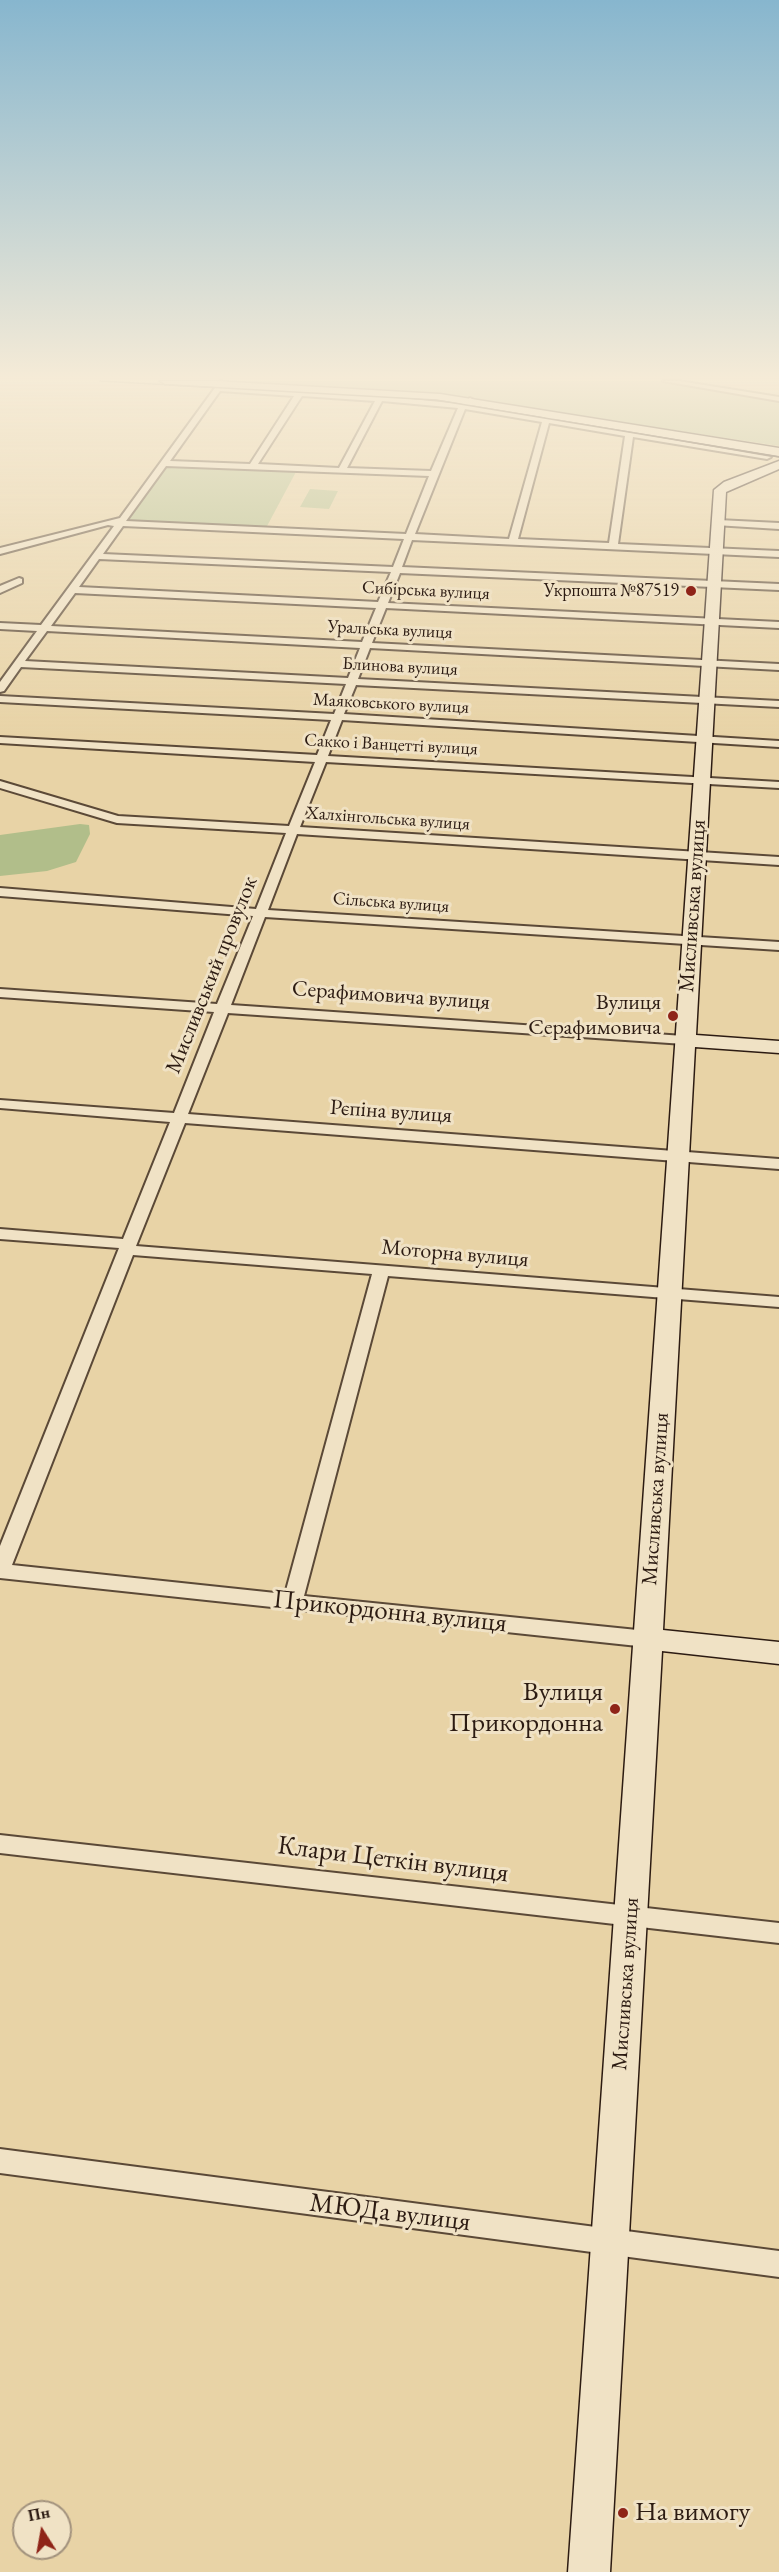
<!DOCTYPE html>
<meta charset="utf-8">
<style>
body{margin:0}
#map{position:relative;width:779px;height:2572px;overflow:hidden;background:#e8d3a6;font-family:"EB Garamond",serif}
canvas{display:block}
.north{position:absolute;left:12px;top:2500px;width:60px;height:60px;box-sizing:border-box;background:#f0e2c5;border:2px solid #a2927d;border-radius:50%;rotate:349deg;font-size:16px;font-weight:700;line-height:24px;text-align:center;color:#2c1b12}
.north::after{content:'';display:block;margin:auto;width:21px;height:27px;background:#8f2418;clip-path:polygon(50% 0,100% 100%,50% 72%,0 100%)}
</style>
<div id="map">
<canvas width="779" height="2572"></canvas>
<div class="north">Пн</div>
</div>
<script>
const ctx = document.querySelector('canvas').getContext('2d');
ctx.lineJoin = 'round';
function fill(path, color) {
  ctx.fillStyle = color;
  ctx.fill(path, 'evenodd');
}
function strokePath(path, color, width, dash) {
  ctx.strokeStyle = color;
  ctx.lineWidth = width;
  ctx.lineCap = dash ? 'butt' : 'round';
  ctx.setLineDash(dash || []);
  ctx.stroke(path);
}
function write(font, color, halo, rows, align = 'center') {
  ctx.font = font + ' "EB Garamond",serif';
  ctx.lineWidth = 6;
  ctx.setLineDash([]);
  ctx.textBaseline = 'middle';
  ctx.strokeStyle = halo;
  ctx.fillStyle = color;
  for (const [text, x, y, turn = 0] of rows) {
    ctx.save();
    ctx.translate(x, y);
    ctx.rotate((+turn || 0) * Math.PI / 180);
    ctx.textAlign = isNaN(turn) ? turn : align;
    if (halo) ctx.strokeText(text, 0, 0);
    ctx.fillText(text, 0, 0);
    ctx.restore();
  }
}
const green = new Path2D(`
 M195 381H667L779 399V446L441 395Z
 M168 465 297 470 266 528 128 521Z
 M310 489 338 491 329 509 300 507Z
 M80 824 89 825 90 834 76 862 47 871 0 876V835Z`);
const street = new Path2D(`
 M220 381 227 382 223 387 380 396 461 404 470 398 474 400 469 405 544 418 554 413 558 415 553 419 771 457 767 459 633 437 618 544 779 551V557L412 540 402 567 779 584V590L400 573 388 603 779 622V628L386 608 372 643 779 664V670L370 648 358 679 779 701V707L356 685 344 714 779 741V747L342 720 328 756 779 782V788L326 762 300 827 779 857V865L297 834 268 910 779 942V950L265 917 231 1005 684 1036 691 1040 684 1044 228 1013 188 1114 779 1159V1169L185 1123 136 1246 779 1297V1307L388 1276 304 1596 647 1631 654 1634 657 1639 654 1644 647 1647 0 1578V1546L119 1248 0 1239V1229L123 1239 170 1122 0 1108V1100L174 1113 214 1012 0 997V989L217 1004 253 916 0 896V888L256 909 286 833 117 823 0 788V781L118 816 289 826 315 762 0 743V737L317 755 331 720 0 702V696L334 714 346 684 21 667 4 691 0 692V682L37 631 0 629V623L41 625 114 526 108 525 0 554V548L120 518ZM220 391 294 396 250 464 170 461ZM302 396 375 401 339 468 258 464ZM382 401 458 408 431 471 347 468ZM465 409 542 422 509 539 415 534ZM549 423 625 436 609 543 518 539ZM166 466 429 476 406 534 126 521ZM123 526 404 539 393 567 103 554ZM99 559 391 572 378 602 79 587ZM75 593 376 608 362 642 51 626ZM47 631 360 648 348 678 25 661ZM133 1255 372 1274 285 1594 12 1565Z
 M663 381H679L779 397V401Z
 M718 520 779 523V529L715 525V521Z
 M19 578 22 579V583L0 593V586Z
 M0 1835 779 1923V1943L0 1853Z
 M0 2149 779 2251V2277L0 2173Z`);
const secondary = new Path2D(`
 M160 381H214L440 394 779 448V456L440 400 165 384Z
 M779 461V469L726 492 696 1035 779 1041V1053L695 1047 663 1630 779 1642V1664L662 1651 610 2572H568L714 490 724 482Z`);
const tram = new Path2D(`
 M100 381 436 400 779 457`);
const markers = [
 [691,591,6,"#8f2418"],
 [673,1016,6,"#8f2418"],
 [615,1709,6,"#8f2418"],
 [623,2513,6,"#8f2418"]
];
const farStreetnames = [
 ["Сибірська вулиця",426,591,3],
 ["Уральська вулиця",390,630,3],
 ["Блинова вулиця",400,667,3],
 ["Маяковського вулиця",391,704,3],
 ["Сакко і Ванцетті вулиця",391,745,3],
 ["Халхінгольська вулиця",388,819,4],
 ["Сільська вулиця",391,903,4]
];
const farPoinames = [
 ["Укрпошта №87519",679,591]
];
const streetNames = [
 ["Мисливська вулиця",693,906,-86],
 ["Мисливський провулок",212,975,-68],
 ["Серафимовича вулиця",391,996,4],
 ["Рєпіна вулиця",391,1112,4],
 ["Моторна вулиця",455,1254,5],
 ["Мисливська вулиця",656,1499,-86],
 ["Мисливська вулиця",626,1984,-86]
];
const poiNames = [
 ["Вулиця",661,1003],
 ["Серафимовича",661,1028]
];
const nearStreetnames = [
 ["Прикордонна вулиця",390,1612,6],
 ["Клари Цеткін вулиця",393,1860,7],
 ["МЮДа вулиця",390,2213,7]
];
const nearPoinames = [
 ["Вулиця",603,1693],
 ["Прикордонна",603,1724],
 ["На вимогу",635,2513,"left"]
];
fill(green, '#b1be8a');
strokePath(street, '#5b4937', 4);
strokePath(secondary, '#2c1b12', 3);
fill(street, '#f0e2c5');
fill(secondary, '#f0e2c5');
strokePath(tram, '#2c1b12', 1.5);
const sky = ctx.createLinearGradient(0, 0, 0, 741);
sky.addColorStop(0, '#87b6ce');
sky.addColorStop(0.51, '#f5ebd7');
sky.addColorStop(1, '#f5ebd700');
ctx.fillStyle = sky;
ctx.fillRect(0, 0, 779, 741);
for (const [x, y, r, color] of markers) {
  const dot = new Path2D();
  dot.arc(x, y, r, 0, 2 * Math.PI);
  ctx.fillStyle = color;
  ctx.fill(dot);
  strokePath(dot, '#f0e2c5', 2);
}
write('18px', '#2c1b12', '#f0e2c5', farStreetnames);
write('18px', '#2c1b12', '#f0e2c5', farPoinames, 'right');
write('22px', '#2c1b12', '#f0e2c5', streetNames);
write('22px', '#2c1b12', '#f0e2c5', poiNames, 'right');
write('27px', '#2c1b12', '#f0e2c5', nearStreetnames);
write('27px', '#2c1b12', '#f0e2c5', nearPoinames, 'right');
</script>
